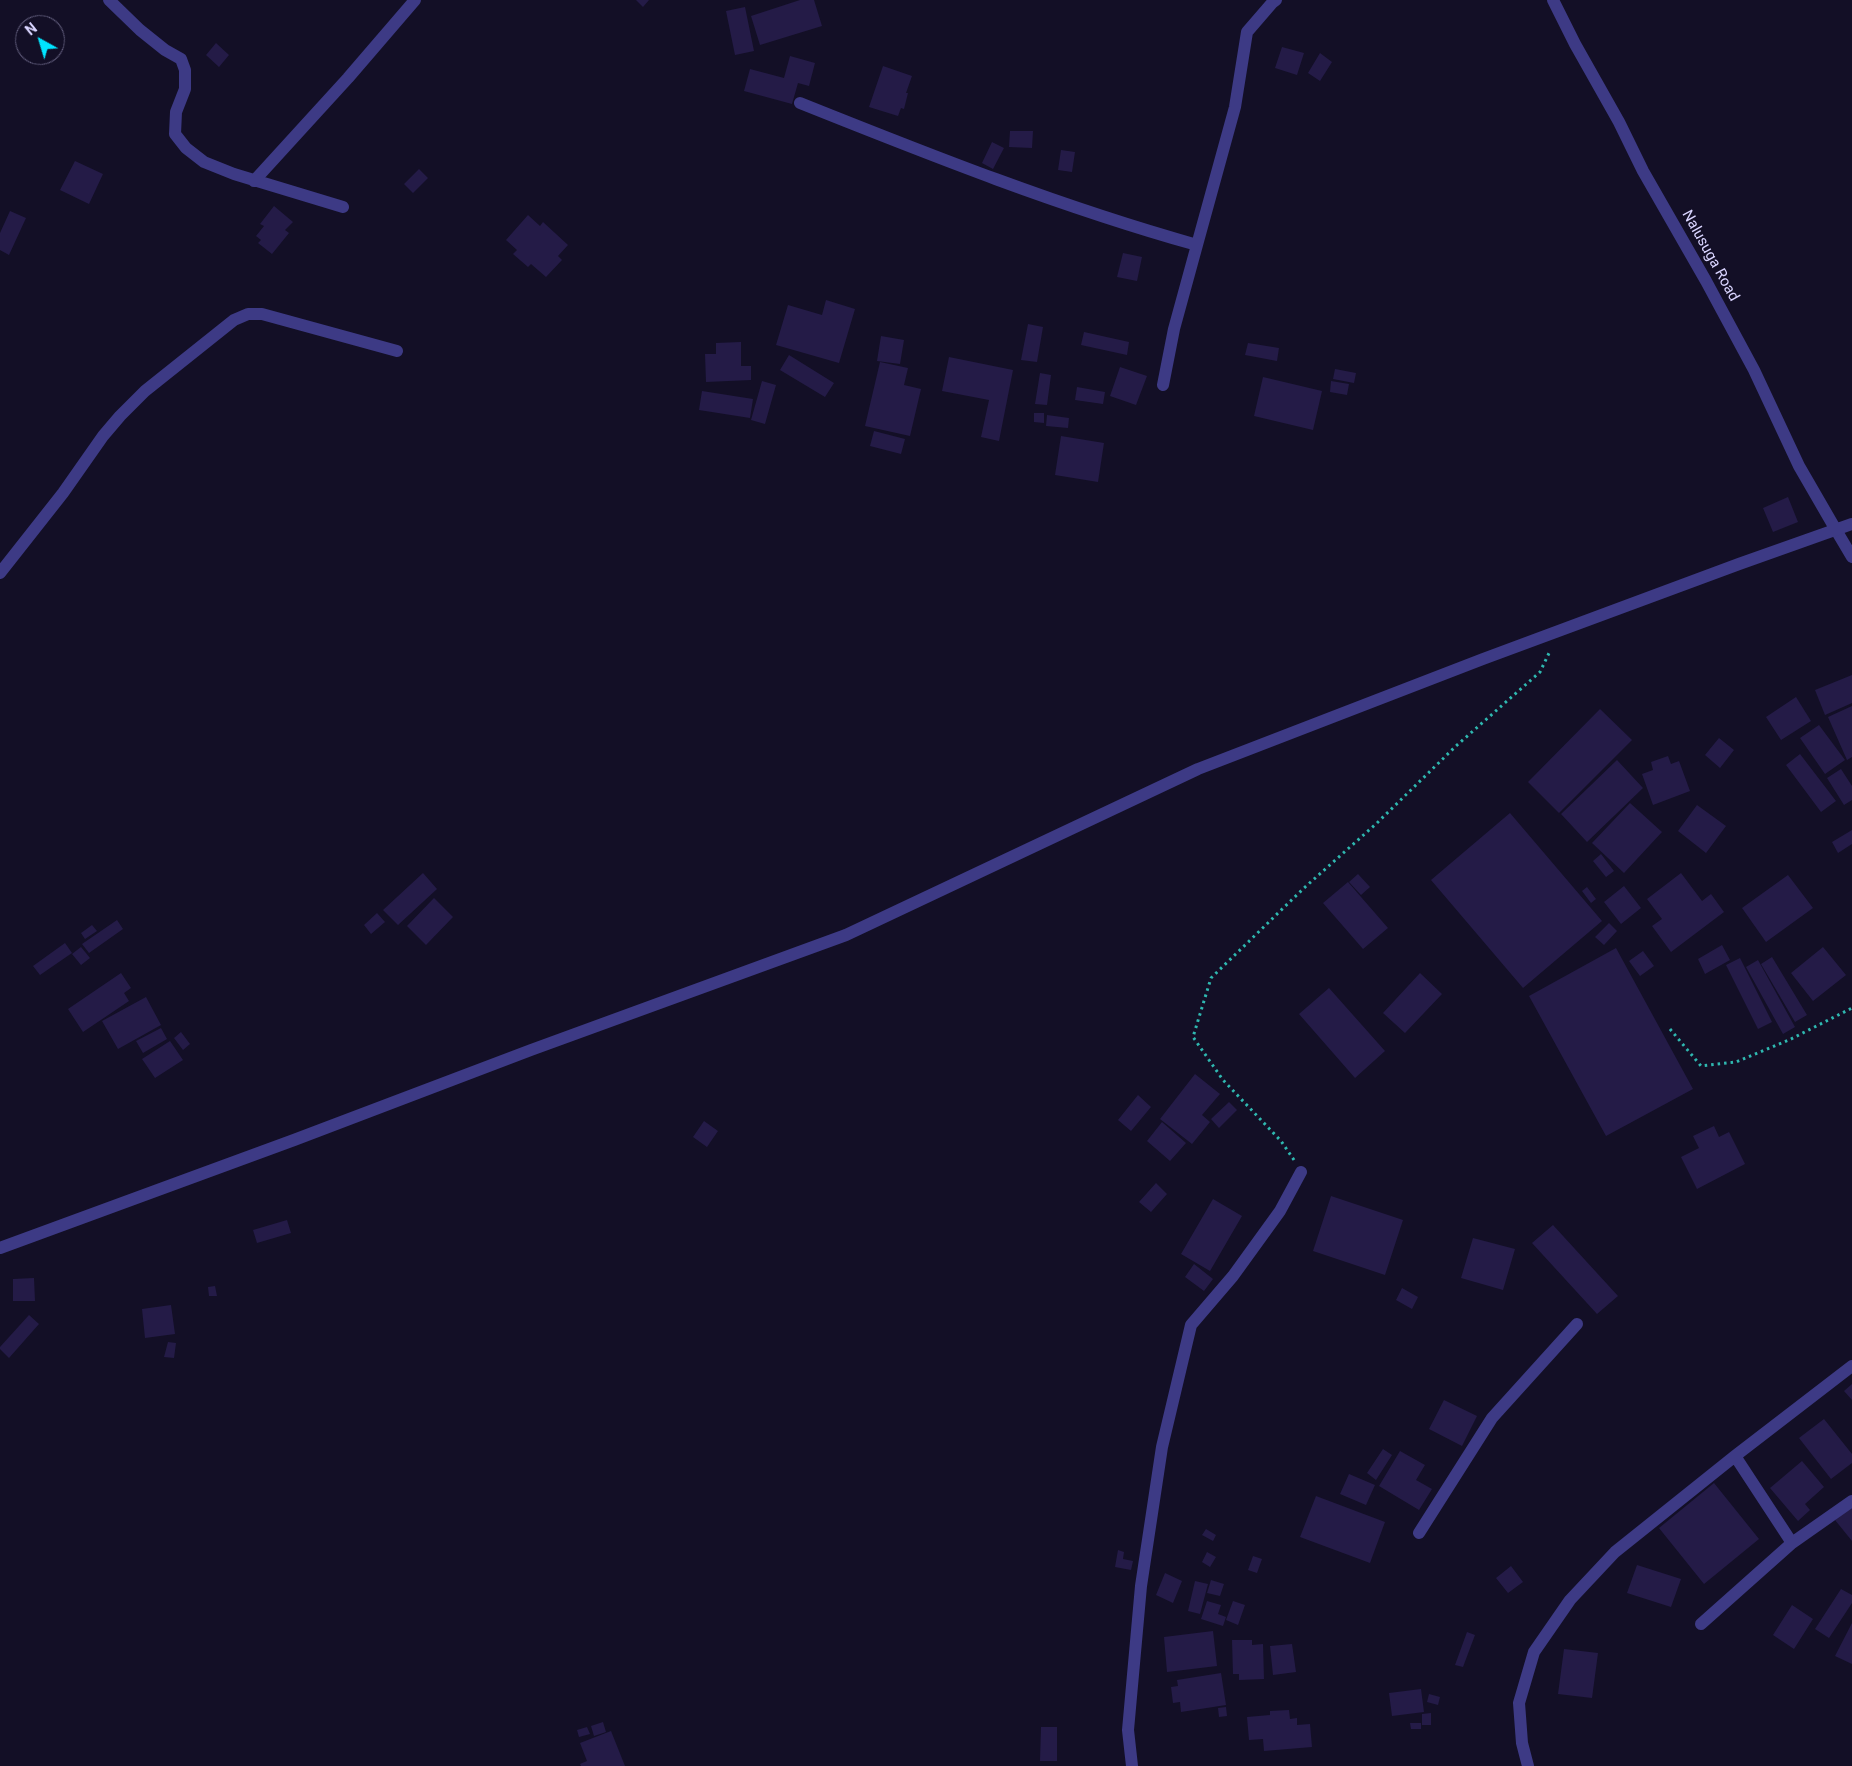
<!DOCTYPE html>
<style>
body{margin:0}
#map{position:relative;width:1852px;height:1766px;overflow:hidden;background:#130f26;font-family:Roboto,sans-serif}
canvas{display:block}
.north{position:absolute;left:15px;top:15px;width:50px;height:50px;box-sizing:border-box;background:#130f26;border:1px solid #625e7d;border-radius:50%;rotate:321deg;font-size:14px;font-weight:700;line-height:20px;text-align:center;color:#d9d4ff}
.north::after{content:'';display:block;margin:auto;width:18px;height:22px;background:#00e5ff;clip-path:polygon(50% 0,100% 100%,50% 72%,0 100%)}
</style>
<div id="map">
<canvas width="1852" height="1766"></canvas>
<div class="north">N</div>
</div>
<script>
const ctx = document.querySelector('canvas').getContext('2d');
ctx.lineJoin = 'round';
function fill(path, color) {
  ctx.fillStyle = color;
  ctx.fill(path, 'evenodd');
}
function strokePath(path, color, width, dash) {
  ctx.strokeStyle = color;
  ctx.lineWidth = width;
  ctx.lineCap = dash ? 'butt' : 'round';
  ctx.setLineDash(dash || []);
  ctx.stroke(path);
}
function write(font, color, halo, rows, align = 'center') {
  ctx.font = font + ' Roboto,sans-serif';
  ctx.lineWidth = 4;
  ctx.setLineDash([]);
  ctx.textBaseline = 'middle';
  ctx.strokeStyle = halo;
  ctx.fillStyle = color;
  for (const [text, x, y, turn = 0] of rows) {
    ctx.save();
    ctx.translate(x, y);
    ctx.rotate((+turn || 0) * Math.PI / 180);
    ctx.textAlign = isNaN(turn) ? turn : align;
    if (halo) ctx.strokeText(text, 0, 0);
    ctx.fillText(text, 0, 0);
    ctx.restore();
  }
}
const building = new Path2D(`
 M636 0H649L643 7Z
 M800 0H814L822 26 760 45 751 16Z
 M745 7 754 51 735 55 726 11Z
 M216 43 229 55 219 67 206 55Z
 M1282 47 1304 53 1297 75 1275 68Z
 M1320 53 1332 62 1320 81 1308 73Z
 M790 56 815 63 809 86 798 83 792 104 744 91 750 69 784 78Z
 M883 66 912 76 906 93H908L904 109 901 108 898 116 869 107Z
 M1010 131H1033L1032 148 1009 147Z
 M992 142 1004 148 993 169 982 163Z
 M1061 150 1075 152 1072 172 1058 170Z
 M75 161 103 174 89 204 60 190Z
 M419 169 428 178 413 193 404 184Z
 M274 206 293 222 285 230 289 233 272 254 258 243 261 240 256 236 264 226 260 224Z
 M10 211 26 218 9 255 0 250V233Z
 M528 215 540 226 543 222 568 245 558 256 562 260 546 277 531 264 528 267 513 254 517 250 506 240Z
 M1123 253 1142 257 1137 281 1117 277Z
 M826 300 855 309 839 363 776 345 788 305 822 315Z
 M1028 324 1043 327 1037 362 1021 360Z
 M1084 332 1129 342 1127 355 1081 345Z
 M881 336 904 340 900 364 877 361Z
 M741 342V366H751V380L706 382 705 354H716V343Z
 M1248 343 1279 348 1277 361 1245 355Z
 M789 355 834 383 825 397 780 370Z
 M949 357 1013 370 999 441 981 437 989 400 942 391Z
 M880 362 908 368 904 385 921 389 910 436 865 426Z
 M1120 367 1147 376 1136 405 1110 396Z
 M1335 369 1356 373 1354 383 1333 379Z
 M1040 373 1051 375 1047 405 1035 404Z
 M1263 377 1322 391 1313 430 1254 416Z
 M762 381 776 385 765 424 751 420Z
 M1331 381 1349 384 1347 395 1330 392Z
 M1077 387 1105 392 1103 404 1075 400Z
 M702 391 753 399 750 418 699 410Z
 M1034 413H1044V423L1034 422Z
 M1047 415 1069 418 1068 428 1046 426Z
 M874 431 905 439 901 454 870 446Z
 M1061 436 1104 443 1098 482 1055 475Z
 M1788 497 1798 522 1773 532 1763 508Z
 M1852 675V703L1825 715 1815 690Z
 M1796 697 1811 721 1781 740 1766 717Z
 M1852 706V757L1847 760 1828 717Z
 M1600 709 1632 740 1559 813 1528 782Z
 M1819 725 1845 760 1825 774 1800 738Z
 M1719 738 1734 750 1720 768 1705 755Z
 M1800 754 1836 801 1821 812 1786 765Z
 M1668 756 1671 764 1679 761 1690 791 1653 805 1642 774 1653 770 1651 762Z
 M1617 760 1643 788 1587 842 1561 814Z
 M1841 769 1852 786V800L1844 805 1827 778Z
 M1630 803 1662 832 1624 873 1592 843Z
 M1697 805 1726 826 1706 853 1678 831Z
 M1510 813 1602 921 1523 988 1431 880Z
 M1852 830V844L1838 853 1832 842Z
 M1601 854 1614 871 1606 877 1593 861Z
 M423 873 437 889 398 925 383 910Z
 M1681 873 1702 901 1711 894 1724 912 1671 952 1652 926 1662 919 1647 899Z
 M1358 874 1370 887 1361 895 1349 882Z
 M1788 875 1813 908 1766 942 1742 908Z
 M1348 882 1388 928 1363 949 1323 903Z
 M1624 886 1641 908 1621 924 1604 902Z
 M1587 887 1596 899 1591 903 1582 891Z
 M434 898 453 917 426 945 407 926Z
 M377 913 385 922 371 934 364 925Z
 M117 920 123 929 89 953 82 944Z
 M1609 923 1617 931 1604 945 1595 937Z
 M92 925 97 931 85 939 81 933Z
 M65 943 72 953 40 975 33 966Z
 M1722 945 1730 960 1705 974 1698 959Z
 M81 947 90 958 81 965 72 954Z
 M1823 947 1846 975 1813 1001 1791 973Z
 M1616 948 1693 1089 1606 1136 1529 996Z
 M1643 951 1654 966 1640 976 1629 961Z
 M1772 957 1807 1015 1795 1022 1761 964Z
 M1740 958 1772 1022 1758 1029 1726 965Z
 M1758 960 1795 1027 1783 1034 1746 967Z
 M121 973 131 988 124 993 129 1001 83 1032 68 1009Z
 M1420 973 1442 994 1405 1033 1383 1013Z
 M1329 988 1385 1051 1355 1078 1299 1014Z
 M146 997 161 1025 118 1049 102 1021Z
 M161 1028 167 1039 143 1053 136 1041Z
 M181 1032 190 1044 183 1050 174 1038Z
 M170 1041 183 1060 155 1078 142 1059Z
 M1195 1074 1220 1094 1202 1115 1210 1122 1192 1144 1160 1119Z
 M1138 1095 1151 1107 1131 1131 1118 1120Z
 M1229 1102 1237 1110 1219 1128 1211 1119Z
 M704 1121 718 1131 707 1147 693 1137Z
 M1162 1122 1186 1143 1170 1161 1147 1141Z
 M1714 1126 1719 1137 1729 1132 1745 1164 1697 1189 1681 1157 1699 1148 1693 1136Z
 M1156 1183 1167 1194 1151 1212 1139 1202Z
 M1331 1196 1403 1220 1385 1275 1313 1251Z
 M1213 1199 1242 1216 1210 1271 1181 1254Z
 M287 1220 291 1233 257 1243 253 1230Z
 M1553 1225 1618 1296 1597 1314 1532 1243Z
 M1473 1238 1515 1249 1503 1290 1461 1278Z
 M1194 1264 1213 1279 1204 1291 1185 1277Z
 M34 1278 35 1301H13V1279Z
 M215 1286 217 1296H209L208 1287Z
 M1402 1288 1418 1297 1412 1309 1396 1300Z
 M171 1305 175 1334 145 1338 142 1309Z
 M29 1315 39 1324 9 1358 0 1349V1347Z
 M168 1342 176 1343 174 1358 164 1357Z
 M1852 1384V1400L1844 1391Z
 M1444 1400 1477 1416 1462 1446 1429 1429Z
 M1824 1419 1852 1454V1463L1831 1479 1799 1438Z
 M1383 1449 1392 1455 1376 1480 1367 1473Z
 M1400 1451 1425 1465 1416 1480 1432 1489 1419 1510 1379 1486Z
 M1802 1461 1824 1487 1805 1504 1810 1510 1798 1521 1770 1488Z
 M1349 1474 1375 1485 1366 1505 1340 1494Z
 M1714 1483 1759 1539 1704 1584 1659 1528Z
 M1316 1496 1385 1522 1370 1563 1300 1537Z
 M1852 1506V1541L1835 1520Z
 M1206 1529 1216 1535 1213 1541 1202 1535Z
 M1118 1550 1124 1552 1123 1559 1133 1561 1131 1570 1115 1567Z
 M1207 1552 1216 1557 1210 1567 1202 1562Z
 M1253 1556 1262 1559 1257 1573 1248 1570Z
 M1637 1565 1681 1579 1671 1607 1627 1593Z
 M1511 1566 1523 1582 1508 1593 1496 1578Z
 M1165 1573 1182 1581 1173 1603 1156 1595Z
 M1211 1580 1224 1584 1220 1596 1207 1593Z
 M1195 1581 1208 1584 1200 1614 1188 1611Z
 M1841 1589 1852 1595V1603L1829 1638 1815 1629Z
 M1207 1601 1221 1605 1218 1614 1226 1617 1223 1626 1201 1619Z
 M1233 1601 1245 1605 1238 1625 1226 1620Z
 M1792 1605 1813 1619 1794 1649 1773 1635Z
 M1852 1623V1664L1835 1656Z
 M1213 1631 1217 1666 1167 1672 1164 1637Z
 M1467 1632 1475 1635 1463 1667 1455 1665Z
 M1232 1640H1252V1645L1263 1644 1264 1679 1239 1680V1674H1233Z
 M1292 1644 1296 1672 1273 1675 1270 1646Z
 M1564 1649 1598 1653 1592 1698 1558 1694Z
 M1221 1673 1226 1705 1181 1712 1180 1702 1173 1703 1171 1687 1178 1686 1177 1680Z
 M1421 1689 1424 1712 1392 1716 1389 1693Z
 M1429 1694 1440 1697 1438 1705 1427 1702Z
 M1226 1707 1227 1716 1219 1717 1218 1708Z
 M1289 1710 1290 1719 1297 1718V1725L1310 1724 1312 1747 1264 1751 1263 1739 1249 1740 1247 1717 1270 1715V1711Z
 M1431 1713V1725H1422V1714Z
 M603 1722 606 1732 594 1736 591 1726Z
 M1410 1723H1421V1729H1411Z
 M587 1727 590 1734 579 1737 577 1730Z
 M1041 1727H1057V1761H1040Z
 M611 1731 625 1766H581L580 1764 587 1761 580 1743Z`);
const path = new Path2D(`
 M1670 1029 1701 1066 1736 1062 1789 1040 1852 1008
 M1294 1160 1281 1141 1223 1080 1193 1037 1211 978 1304 888 1377 823 1456 746 1540 672 1550 651`);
const minor = new Path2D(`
 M109 0 140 30 165 50 181 59 185 70V89L176 112 175 134 186 148 204 162 234 174 343 207
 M800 103C930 155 1061 207 1197 245L1235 107 1247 32 1272 3 1276 0
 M254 181 348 78 415 0
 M1163 385 1174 329 1197 245
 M1836 530 1852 557
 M0 573 63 493 103 436 120 416 145 391 234 320 248 314H262L397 351
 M1419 1533 1492 1418 1577 1324
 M1792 1543 1852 1501
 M1701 1624 1792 1543 1735 1456
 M1132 1766 1128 1730 1141 1586 1162 1447 1191 1325 1233 1276 1280 1211 1301 1172
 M1528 1766 1522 1743 1519 1703 1534 1652 1570 1600 1615 1552 1735 1456 1852 1366`);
const tertiary = new Path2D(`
 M1553 0 1575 44 1619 122 1643 171 1706 281 1754 370 1799 466 1836 530
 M0 1248 294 1140 531 1050 846 935 1198 769 1483 659 1739 564 1852 524`);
const streetNames = [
 ["Nalusuga Road",1710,256,61]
];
fill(building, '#241b47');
strokePath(path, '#2fb8b0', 3, [2.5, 4]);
strokePath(minor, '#3d3a85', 12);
strokePath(tertiary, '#3d3a85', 12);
write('15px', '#d9d4ff', '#130f26', streetNames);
</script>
